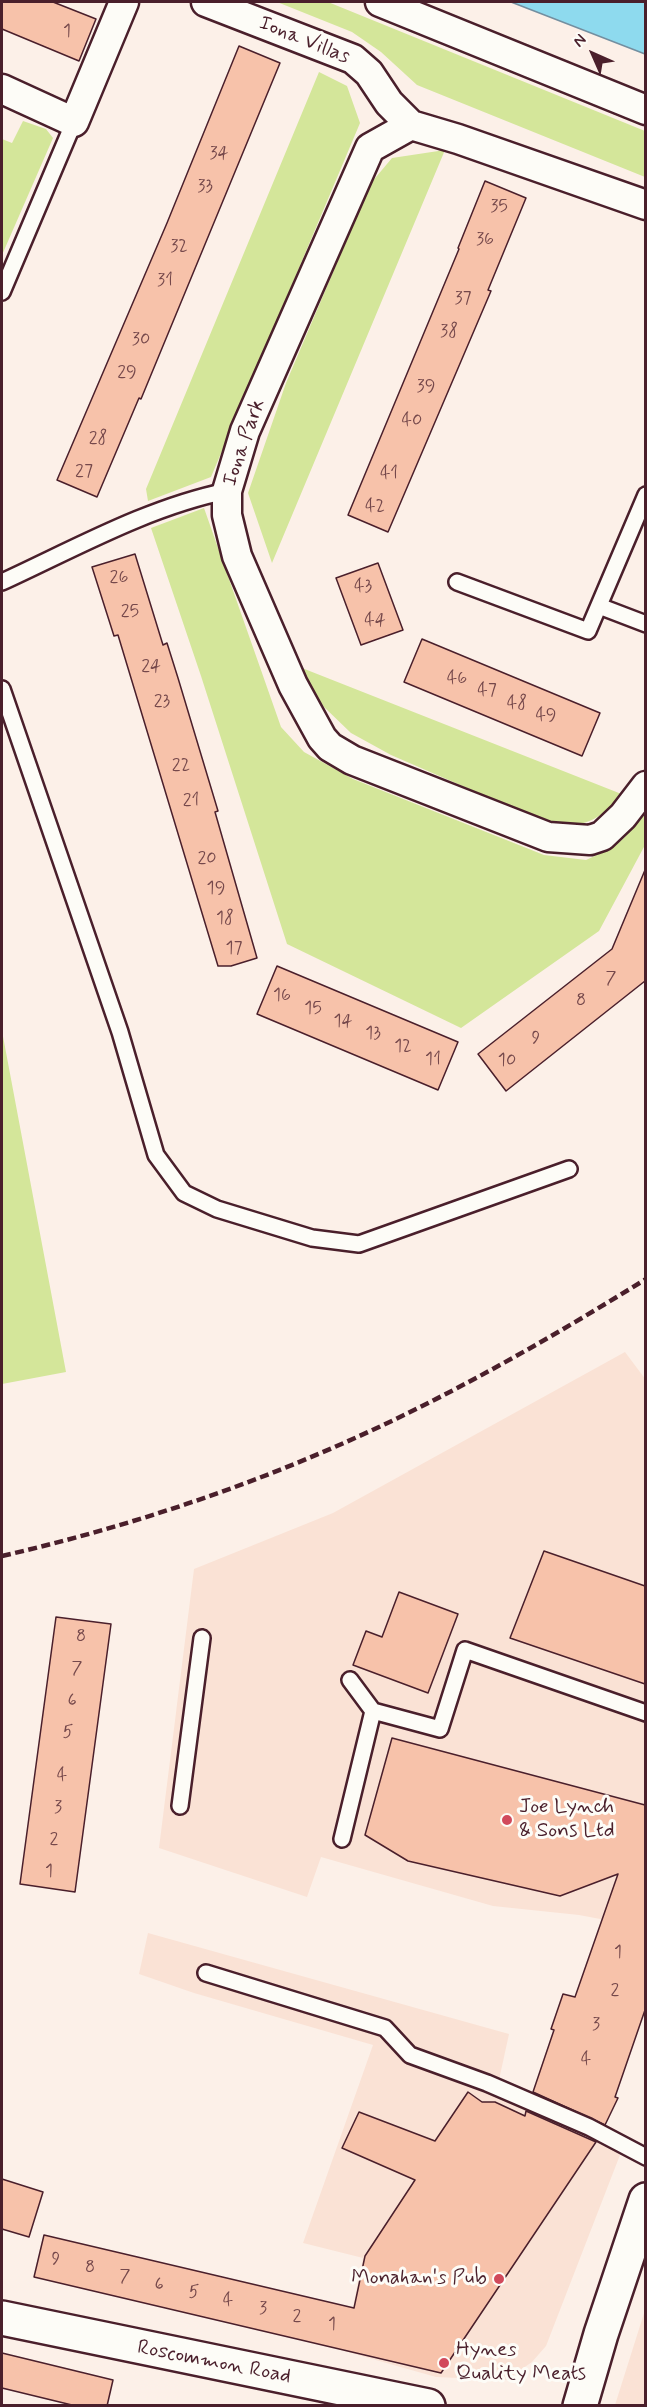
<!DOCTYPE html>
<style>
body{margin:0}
#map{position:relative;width:647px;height:2407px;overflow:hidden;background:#fcf0e8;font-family:Mynerve,sans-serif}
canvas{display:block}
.frame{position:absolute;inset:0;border:3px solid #4a1f2b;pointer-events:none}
.north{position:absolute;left:563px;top:24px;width:60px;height:60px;-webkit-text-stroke:4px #fdfcf7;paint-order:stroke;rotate:315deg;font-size:16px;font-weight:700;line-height:24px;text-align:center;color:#4a1f2b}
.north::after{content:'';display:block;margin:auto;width:21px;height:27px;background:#4a1f2b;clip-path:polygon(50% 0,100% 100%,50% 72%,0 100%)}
</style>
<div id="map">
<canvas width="647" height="2407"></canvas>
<div class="frame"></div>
<div class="north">N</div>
</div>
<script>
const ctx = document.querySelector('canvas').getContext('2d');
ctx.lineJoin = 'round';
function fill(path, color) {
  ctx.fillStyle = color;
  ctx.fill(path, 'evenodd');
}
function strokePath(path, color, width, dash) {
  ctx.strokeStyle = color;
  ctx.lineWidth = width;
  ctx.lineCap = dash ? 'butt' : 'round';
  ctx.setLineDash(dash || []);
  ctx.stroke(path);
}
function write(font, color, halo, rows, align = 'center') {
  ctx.font = font + ' Mynerve,sans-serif';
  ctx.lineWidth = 6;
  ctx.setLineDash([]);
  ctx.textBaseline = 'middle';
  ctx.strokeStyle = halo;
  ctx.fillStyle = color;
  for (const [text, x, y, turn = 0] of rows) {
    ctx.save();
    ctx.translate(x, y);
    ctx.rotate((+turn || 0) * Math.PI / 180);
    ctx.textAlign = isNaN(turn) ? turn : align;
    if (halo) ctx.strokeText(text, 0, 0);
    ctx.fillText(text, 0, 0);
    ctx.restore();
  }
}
const built = new Path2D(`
 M625 1352 646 1380 645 1930 627 1924 579 1915 493 1906 321 1857 307 1897 159 1848 194 1569 333 1513Z
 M148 1933 509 2034 499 2080 625 2142 546 2346 532 2362 506 2380 436 2377 344 2351 363 2258 303 2243 373 2045 194 1993 139 1974Z
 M645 2310V2405H615Z`);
const green = new Path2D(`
 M277 2H328L645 131V177L417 85 381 52 352 32Z
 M319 72 347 86 360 123 211 477 148 501 146 489Z
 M23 121 46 129 53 138 2 255V139L12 143Z
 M445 150 272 563 248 493 286 383 371 183 392 158Z
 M204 508 281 727 304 752 353 779 544 855 586 860 612 848 624 838 645 813V845L599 931 461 1028 287 944 201 676 151 528Z
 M302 668 624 795C602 817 588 826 557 827L391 755 351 733 324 707 307 684Z
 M2 1031 66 1372 2 1384Z`);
const water = new Path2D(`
 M511 2H645V54Z`);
const building = new Path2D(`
 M2 2H53L96 19 79 61 2 29Z
 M239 46 280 63 141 399 139 398 97 497 57 480 167 223Z
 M485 181 526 198 488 290 491 291 388 532 348 515 459 249 458 248Z
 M135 554 163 645 167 643 178 678 218 811 215 812 257 958 231 966H218L118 635 114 636 92 567Z
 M378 563 403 630 361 645 336 578Z
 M422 639 600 713 582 756 404 682Z
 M645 870V981L506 1091 478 1054 612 949Z
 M277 966 458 1042 438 1090 257 1014Z
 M544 1551 645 1586V1684L510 1638Z
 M399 1592 458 1614 428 1693 353 1665 366 1631 382 1637Z
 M56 1617 111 1624 75 1892 20 1884Z
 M392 1738 645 1805V2010L615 2097 618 2098 605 2125 533 2092 554 2030 551 2029 563 1994 575 1997 618 1874 560 1896 408 1861 365 1835Z
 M468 2092 482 2102H495L525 2116 526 2111 596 2142 441 2373 34 2277 44 2235 354 2308 365 2256 415 2180 342 2148 359 2112 435 2141Z
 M2 2179 43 2192 29 2237 2 2229Z
 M2 2353 113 2380 107 2406H76L2 2388Z`);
const service = new Path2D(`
 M2 292 74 122
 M2 582C74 549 148 507 227 491
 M457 582 588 631 646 495
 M599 606 646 624
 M2 689 120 1032 156 1155 184 1193 217 1209 312 1238 359 1244 569 1169
 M350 1680 373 1711 440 1729 465 1650 646 1713
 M180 1806 202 1638
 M342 1839 373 1711
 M206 1973 385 2028 410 2055 487 2083 589 2127 646 2157`);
const minor = new Path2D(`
 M206 2 353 59 369 73 389 103 411 125
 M380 2 646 110
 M2 89 74 122 124 2
 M646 205 458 139 411 125 370 148 245 431 227 491V515L237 556 293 685 322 738 330 747 352 760 548 837 590 840 602 836 623 816 646 786`);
const secondary = new Path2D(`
 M2 2318 428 2406
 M580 2406 601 2334 646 2200`);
const rail = new Path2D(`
 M2 1556C119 1529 236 1491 346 1442 448 1397 551 1338 646 1279`);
const markers = [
 [507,1820,6,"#d1495b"],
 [499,2279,6,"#d1495b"],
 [444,2363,6,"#d1495b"]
];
const numberNames = [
 ["1",67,32],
 ["34",219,154],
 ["33",205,187],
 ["35",499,207],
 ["36",485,240],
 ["32",179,247],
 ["31",165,281],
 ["37",463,299],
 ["38",449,332],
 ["30",141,340],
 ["29",127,373],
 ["39",426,387],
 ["40",412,421],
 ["28",98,439],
 ["27",84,472],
 ["41",389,474],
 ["42",375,507],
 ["26",119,578],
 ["43",363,587],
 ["25",130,612],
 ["44",375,621],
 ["24",151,667],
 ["46",457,679],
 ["47",487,691],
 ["23",162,702],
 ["48",517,704],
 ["49",546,716],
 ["22",181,766],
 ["21",191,801],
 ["20",207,859],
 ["19",216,889],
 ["18",225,919],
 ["17",234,949],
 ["7",611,979],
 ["16",282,996],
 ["8",581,1001],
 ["15",313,1009],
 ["14",343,1022],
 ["13",373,1034],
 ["9",536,1039],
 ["12",403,1047],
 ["11",433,1060],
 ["10",507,1061],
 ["8",81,1637],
 ["7",77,1669],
 ["6",72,1701],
 ["5",68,1733],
 ["4",62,1776],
 ["3",58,1808],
 ["2",54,1840],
 ["1",49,1872],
 ["1",618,1953],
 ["2",615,1991],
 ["3",596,2025],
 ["4",586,2060],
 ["9",56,2260],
 ["8",90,2268],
 ["7",125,2277],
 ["6",159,2285],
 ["5",194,2293],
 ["4",228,2301],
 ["3",263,2309],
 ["2",297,2317],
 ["1",332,2325]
];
const streetNames = [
 ["Iona Villas",304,41,22],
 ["Iona Park",245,443,-71],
 ["Roscommon Road",214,2363,11]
];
const poiNames = [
 ["Joe Lynch",519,1808],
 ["& Sons Ltd",519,1832],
 ["Monahan's Pub",487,2279,"right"],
 ["Hynes",456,2351],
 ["Quality Meats",456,2375]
];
fill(built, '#fae2d5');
fill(green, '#d4e69a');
fill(water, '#8edaee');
strokePath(water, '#738fa0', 1.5);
fill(building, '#f7c2aa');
strokePath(building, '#4a1f2b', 1.5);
strokePath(service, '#4a1f2b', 20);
strokePath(minor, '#4a1f2b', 33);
strokePath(secondary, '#4a1f2b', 38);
strokePath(service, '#fdfcf7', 15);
strokePath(minor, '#fdfcf7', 28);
strokePath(secondary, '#fdfcf7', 33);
strokePath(rail, '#4a1f2b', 4.5, [9, 4.5]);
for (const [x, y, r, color] of markers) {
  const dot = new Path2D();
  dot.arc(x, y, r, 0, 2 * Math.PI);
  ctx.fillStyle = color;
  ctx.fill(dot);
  strokePath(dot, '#fdfcf7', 2);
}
write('18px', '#75484b', null, numberNames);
write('21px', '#4a1f2b', '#fdfcf7', streetNames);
write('21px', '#4a1f2b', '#fdfcf7', poiNames, 'left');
</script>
